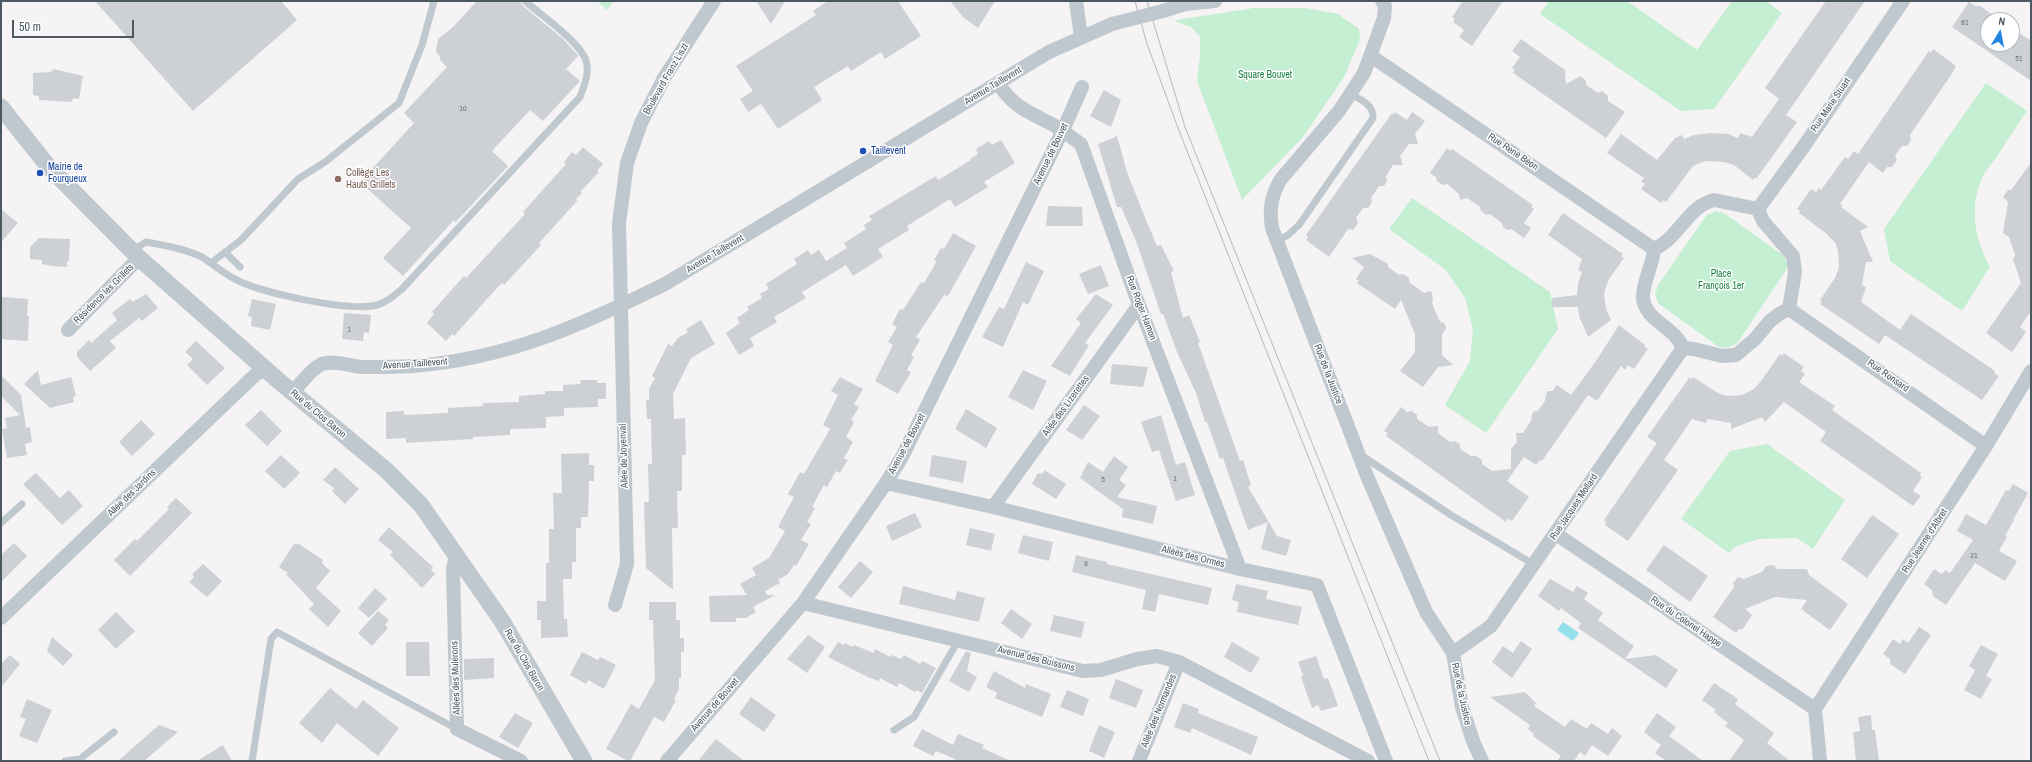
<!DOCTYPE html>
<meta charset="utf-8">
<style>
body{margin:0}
#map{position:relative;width:2032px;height:762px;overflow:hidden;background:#f5f3f3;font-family:"Archivo Narrow",sans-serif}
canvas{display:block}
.frame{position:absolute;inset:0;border:2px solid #4b5860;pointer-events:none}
.north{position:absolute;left:1980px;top:12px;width:40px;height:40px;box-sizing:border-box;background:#fff;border:1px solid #b7bcbf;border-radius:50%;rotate:10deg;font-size:11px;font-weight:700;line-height:16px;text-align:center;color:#4b5860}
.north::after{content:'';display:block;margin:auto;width:14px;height:18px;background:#2184e1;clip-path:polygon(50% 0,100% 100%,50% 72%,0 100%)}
.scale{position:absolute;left:12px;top:20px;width:122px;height:18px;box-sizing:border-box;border:2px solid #4b5860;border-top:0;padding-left:5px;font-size:12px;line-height:14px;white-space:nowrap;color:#4b5860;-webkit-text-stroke:3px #fff;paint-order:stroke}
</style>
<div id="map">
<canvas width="2032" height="762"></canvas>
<div class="frame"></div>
<div class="north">N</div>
<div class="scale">50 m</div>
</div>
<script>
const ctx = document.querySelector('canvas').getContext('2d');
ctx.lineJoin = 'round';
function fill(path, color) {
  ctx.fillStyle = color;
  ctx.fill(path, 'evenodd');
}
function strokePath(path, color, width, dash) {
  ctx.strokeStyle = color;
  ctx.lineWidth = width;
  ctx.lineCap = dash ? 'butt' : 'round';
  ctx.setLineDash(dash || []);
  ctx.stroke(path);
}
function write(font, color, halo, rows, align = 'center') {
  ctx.font = font + ' "Archivo Narrow",sans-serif';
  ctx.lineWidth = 3;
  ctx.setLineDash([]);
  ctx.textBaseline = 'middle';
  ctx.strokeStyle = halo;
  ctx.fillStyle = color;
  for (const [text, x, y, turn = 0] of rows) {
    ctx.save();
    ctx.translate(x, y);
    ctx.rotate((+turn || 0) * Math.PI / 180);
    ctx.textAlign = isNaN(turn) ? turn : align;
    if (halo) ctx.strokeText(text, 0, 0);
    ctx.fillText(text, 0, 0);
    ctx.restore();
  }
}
const green = new Path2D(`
 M597 1H614L607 10Z
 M1549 1H1627L1697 50 1732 1H1766L1782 13 1714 109 1681 111 1540 14Z
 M1254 8H1305L1338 14 1359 29 1360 40 1344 77 1303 137 1242 200 1197 81 1200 56V37L1191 27 1176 22 1177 20Z
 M1986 83 2027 111C2016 127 2006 142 1996 158 1991 164 1985 171 1982 178 1969 207 1975 241 1990 267L1962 311 1890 261 1884 229Z
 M1412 198 1550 292 1558 329 1486 433 1445 405 1470 361 1473 330 1465 298 1446 270 1389 229Z
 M1715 211 1724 213 1784 256 1788 267 1738 342C1732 347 1727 348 1719 347L1659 304 1655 295 1658 285 1706 216Z
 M1767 444 1845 500 1813 549 1797 538 1758 539 1735 547 1729 553 1681 519 1730 451Z`);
const water = new Path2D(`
 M1563 622 1579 633 1573 641 1557 630Z`);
const building = new Path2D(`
 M95 1H281L297 20 193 111Z
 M477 1H520L522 5 563 39 577 54 578 56 566 69 580 81 543 121 530 110 492 151 508 166 456 222 454 220 403 276 383 258 411 228 360 182 414 123 404 113 447 67 440 60V56L436 52 438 39 453 27Z
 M756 1H785L771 24Z
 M828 1H898L921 36 885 59 881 52 851 71 848 66 814 87 822 100 778 129 761 104 748 112 740 99 753 91 736 66 816 15 813 11Z
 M950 1H995L978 28 964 18Z
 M1463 1H1503L1472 46 1459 37 1464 30 1453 22 1455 19 1452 17Z
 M1826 1H1865L1786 115 1797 122 1756 179 1755 177 1753 180 1734 165 1724 162 1705 161 1693 166 1666 202 1663 200 1661 203 1641 189 1645 184 1641 181 1644 178 1607 153 1621 134 1657 160 1675 138 1682 135 1684 139 1694 135 1710 133 1728 134 1738 138 1740 133 1752 137 1779 99 1765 88Z
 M1969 2 1975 6H1980L2000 20H1988V44H2012V28L2031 41V81L1952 27Z
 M1521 39 1565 70 1566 84 1581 76 1586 81V85L1598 93 1602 91 1608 96V101L1625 112 1606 138 1513 73 1515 70 1512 68 1520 57 1512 51Z
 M1933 49 1956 66 1953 72 1910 135 1911 140 1907 146H1902L1895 156 1897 160 1892 167H1887L1883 173 1869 162 1840 204 1842 205 1841 207 1868 227 1860 231 1873 262H1866L1862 285 1866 287 1861 302 1900 330 1911 314 1995 371 1994 373 1999 376 1982 400 1885 335 1879 344 1820 304 1822 302 1820 300 1835 278 1839 267 1838 251 1836 244 1827 234 1799 213 1800 211 1797 209 1811 189 1816 192 1819 188 1821 190 1845 157 1848 159 1854 151 1858 154 1929 51 1931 53Z
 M54 69 83 76 79 99 73 98 72 102 39 100V96L33 95V73L51 72Z
 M1104 90 1121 100 1111 127 1090 116Z
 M1395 112 1407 120 1412 112 1425 121 1415 134 1418 144H1409L1400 156 1403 165H1393L1386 176 1387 181 1384 186H1379L1371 198 1372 202 1368 208H1363L1356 218 1358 223 1353 230 1348 229 1329 257 1306 240 1308 237 1306 235 1392 113 1394 115Z
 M1117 136 1127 172 1142 210 1157 246 1161 245 1174 271 1171 272 1183 318 1189 315 1200 342 1198 343 1240 461 1243 460 1251 485 1248 487 1277 536 1291 540 1286 556 1261 549 1268 522 1248 530 1223 458 1220 459 1207 422H1205L1196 393 1177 352 1163 314H1161L1136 241 1121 207H1117L1098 144Z
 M1001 140 1015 163 984 182 988 187 955 207 950 199 907 226 909 230 878 249 883 257 853 276 846 265 802 292 806 298 774 317 777 322 750 338 754 346 739 355 726 333 740 323 737 318 749 310 747 307 762 298 760 294 769 289 766 284 797 264 794 259 808 250 811 255 819 250 826 261 847 248 844 243 866 229 864 225 872 220 869 216 936 176 938 180 971 160 970 159 978 154 976 149 989 141 992 145Z
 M583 147 603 164 597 171 599 172 580 192 582 193 576 199 577 201 539 243 541 245 504 285 502 283 496 289 454 336 452 334 446 341 427 323 434 314 432 312 464 276 466 278 525 214 523 212 566 164 564 162 572 152 576 155Z
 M1447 148 1451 151 1452 149 1533 205 1531 207 1534 209 1524 223 1531 228 1524 238 1511 229 1507 230 1503 227 1502 223 1490 214 1486 215 1481 211 1480 207 1467 198 1460 200 1459 194 1447 184 1443 185 1437 181 1436 177 1430 173Z
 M2031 163V311L2020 327 2026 332 2012 352 1986 333 2021 283 2013 259 2015 255 2009 237 2003 233 2008 202 2003 197 2008 190H2011Z
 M1048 206 1082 207 1083 226H1046Z
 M1 209 18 223 1 242Z
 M1563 213 1623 254 1621 256 1624 258 1609 279 1604 293 1606 309 1611 320 1588 337 1579 316 1578 307H1552V298L1577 295 1578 283 1582 272 1578 270 1582 259 1548 235Z
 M953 233 976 246 948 296 944 295 916 337 920 340 911 355 914 357 907 370 911 372 898 394 875 381 893 345 888 342 897 327 892 324 900 309 903 310 921 282 924 283 937 261 934 260 941 248 944 249Z
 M39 238 70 239 69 261H67V267L51 266 42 264V260L30 259V247Z
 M1370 254 1388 264V267L1399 275 1403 274 1409 278V282L1424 293 1431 291 1433 299 1432 303 1440 322 1444 323 1446 328 1442 335V355L1453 365 1438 367 1423 387 1400 371 1415 352V334L1401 300 1395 309 1357 283 1359 281 1356 279 1364 267 1352 258Z
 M1026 262 1044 271 1028 305 1023 302 1003 347 982 337 999 307 1004 309Z
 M1101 265 1109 286 1088 294 1079 274Z
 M146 294 158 308 142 321 139 318 110 341 116 348 90 371 77 357V352L89 340 91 343 117 320 112 313 130 299 133 302Z
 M1096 294 1113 305 1085 343 1089 345 1070 376 1051 366 1081 323 1076 319Z
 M2 297 28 299 27 316H29L28 341 1 339Z
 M252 299 276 304 270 330 251 326 252 317 248 316Z
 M344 313 371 315 369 333 364 332 363 341 342 339Z
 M701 320 715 344 691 358 673 394 674 419 685 418 686 455H682V491H677L678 528H672L673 590 646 568 644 502H649L648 464H652L651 419H647L646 400H649V389L655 378 652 376 668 344 672 346 678 338 688 332 686 329Z
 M1619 325 1645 345 1644 346 1648 349 1634 369 1628 365 1625 370 1621 366 1597 401 1588 395 1542 461 1540 460 1536 465 1524 457 1507 481 1529 497 1512 521 1508 518 1506 522 1386 436 1388 433 1384 431 1401 407 1407 412 1412 411 1417 415V419L1429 427 1438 426V433L1450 442 1455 441 1460 444V449L1471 456H1476L1482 460V464L1492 471 1511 469V449L1517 442 1516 433H1523L1531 421 1532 414 1534 411H1538L1545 401 1546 394 1548 391H1552L1557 385 1571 395 1596 361Z
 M196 341 225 368 207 385 187 365 193 359 185 352Z
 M1784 353 1804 367 1801 371 1805 374 1799 382 1835 406 1832 410 1921 473 1920 476 1922 477 1913 491 1921 496 1913 506 1820 441 1826 432 1784 402 1765 422 1762 417 1731 429V423L1708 419 1706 423 1692 419 1664 460 1678 470 1628 541 1605 525 1606 522 1604 520 1657 443 1647 437 1689 378 1692 379 1693 377 1718 393 1727 396 1742 395 1754 389 1761 381 1780 354 1782 356Z
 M1112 364 1148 367 1143 387 1110 384Z
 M38 370 41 385 71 377 76 396 73 397 74 402 50 408 24 384Z
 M1023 370 1047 381 1033 410 1008 397Z
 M1 375 21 395 26 428 30 427 32 442 25 444 27 455 7 458 2 429 7 428 5 418 20 415 1 396Z
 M840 377 863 389 854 404 859 407 851 420 854 422 846 437 853 442 844 458 848 460 840 473 836 471 827 487 824 485 812 507 815 508 807 522 811 524 801 540 809 544 796 566 794 565 788 574 778 580 780 583 765 591 767 595H775L753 607 756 612 746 618H736V622H710L709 596 747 595 740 584 756 575 752 568 769 558 785 531 778 527 794 497 788 494 800 472 804 474 830 429 823 425 838 395 831 391Z
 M580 380H597V383H606V399H598V407L564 408V416L546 417V428L510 429V435L473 437V439L406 443V438L386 439V412L404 411V415L448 413V408L483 406V403L519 402V396L545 394V391H563V385L581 384Z
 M1084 405 1100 416 1082 440 1066 430Z
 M966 409 997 428 986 448 955 429Z
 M261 410 282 431 267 446 245 425Z
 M1161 415 1176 465 1185 462 1195 495 1176 501 1159 450 1152 452 1141 422Z
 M141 420 155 434 132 456 119 442Z
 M589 453V465H594V481H589L588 517H581V528H576V562H572V579H563L564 619H567L568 637 541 638V620H537V601H546V563H549V529H554L553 493H562L561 454Z
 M281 455 300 473 284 489 265 471Z
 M932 455 967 461 963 483 929 476Z
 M1114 456 1128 467 1119 480 1126 485 1117 497 1157 506 1153 524 1122 517 1123 509 1080 478 1088 462 1103 472Z
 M335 467 359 489 345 504 332 491 334 488 323 480Z
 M1044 470 1066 484 1056 499 1032 484 1038 473 1043 474Z
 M36 473 60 498 69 490 83 506 62 525 23 484Z
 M2013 484 2028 493 2013 520H2014L2005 536 2007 537 1999 551 2017 561 2005 581 1975 563 1946 605 1933 596 1932 590 1924 584 1934 569 1942 574 1945 570 1950 573 1973 540 1957 531 1966 514 1986 525 2006 490 2009 491Z
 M176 498 192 513 130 576 114 560 135 539 137 541 169 509 167 507Z
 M915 513 922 527 892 541 886 526Z
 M1872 515 1899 534 1867 578 1841 559Z
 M389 527 433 567 431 570 435 574 422 588 390 555 393 552 378 540Z
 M970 528 995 534 991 551 966 545Z
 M1023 535 1053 542 1049 561 1018 553Z
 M14 543 27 556 1 582V555Z
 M294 544H299L323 560 322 563 330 571 316 588 341 611 328 627 309 609 314 604 286 574 288 573 279 567Z
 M1664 545 1708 576 1690 602 1646 570Z
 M1076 555 1107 562V564L1212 588 1208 605 1159 594 1155 612 1142 609 1146 590 1072 572Z
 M860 561 873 572 851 598 838 587Z
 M203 564 222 581 207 597 189 582 194 577 192 574Z
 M1773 565 1777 569H1807L1809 575 1848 604 1830 630 1801 609 1807 600 1775 597 1745 609 1752 615 1743 629H1739L1736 633 1713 617 1734 587 1733 583 1738 577 1744 579 1762 572 1766 566Z
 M1550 579 1573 592 1577 586 1588 593 1584 599 1603 613 1598 620 1634 646 1625 659 1656 655 1678 670 1666 688 1578 628 1581 623 1561 608 1559 611 1538 596Z
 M1236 584 1268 591 1266 599 1302 607 1298 625 1237 612 1239 602 1232 600Z
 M903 586 955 600 957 591 985 598 979 622 899 604Z
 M375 588 387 599 369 618 358 608Z
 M649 602H676V620H680V638H684V652H681V678H679V689L674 699 676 700 664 722 654 717 630 761H628L606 749 631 704 639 709 655 680 653 620H649Z
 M1011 609 1032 624 1022 639 1001 623Z
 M378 611 389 620 385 625 388 628 372 646 358 633Z
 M116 612 135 631 116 649 98 630Z
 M1054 615 1085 622 1081 638 1050 631Z
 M1919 627 1931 635 1905 674 1890 664V659L1883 654 1893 639 1900 644 1903 639 1908 643Z
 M808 635 825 647 807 673 787 659Z
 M52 637 73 655 63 666 47 651Z
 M1521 641 1532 649 1512 678 1492 662 1503 646 1513 653Z
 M406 642H429L430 676H406Z
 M838 642 844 645 845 643 853 647 854 645 874 653 875 649 890 657 892 655 901 659 904 655 920 664 922 661 936 668 922 693 916 690 915 692 899 683 897 687 880 678 879 681 870 678 828 657Z
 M1232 642 1260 658 1251 673 1224 657Z
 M1981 645 1998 654 1986 676 1992 679 1981 699 1964 690 1975 670 1969 666Z
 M966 651 971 653 967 671 977 677 969 692 949 681Z
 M582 652 598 660 600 657 616 665 604 689 588 680 586 684 570 675Z
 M10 655 20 664 1 687V664Z
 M1316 656 1324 679 1328 678 1338 706 1321 711 1318 705 1312 708 1301 677 1303 675 1298 662Z
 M494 658V678L464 680V659Z
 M994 671 1025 688 1026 684 1051 694 1042 717 995 698 997 693 986 687Z
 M1116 679 1143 690 1136 708 1109 698Z
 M1714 683 1738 699 1735 704 1774 733 1767 743 1790 761H1729L1744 740 1725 726 1728 723 1714 712 1716 710 1702 700Z
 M330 688 356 709 363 700 399 728 378 756 337 723 322 743 299 723Z
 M1067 690 1089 699 1083 716 1060 707Z
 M1525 692 1536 703 1534 706 1565 727 1571 719 1587 729 1591 723 1608 734 1612 728 1622 736 1608 756 1592 745 1585 756 1580 752 1574 761H1557L1561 756 1533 736 1534 734 1528 729 1530 725 1490 697Z
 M751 697 776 715 764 732 739 714Z
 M27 699 52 710 37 743 19 736 26 719 20 717Z
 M1183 703 1199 709 1198 713 1258 737 1251 755 1192 728 1190 733 1174 727Z
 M515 713 533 723 518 748 499 737Z
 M1657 713 1676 727 1669 736 1703 761H1666L1655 753 1661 745 1644 732Z
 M1871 715 1872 730H1875L1879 761H1856L1853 732 1860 731 1858 717Z
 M159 725 178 732 144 761H118Z
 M1099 725 1115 732 1104 758 1089 751Z
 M922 729 953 745 958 734 984 745 982 748 1011 761H959L936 751 933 756 913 746Z
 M716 739 744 761H698Z
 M223 745 232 761H197Z`);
const service = new Path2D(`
 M1277 241 1288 235 1299 225 1373 118C1374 105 1360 99 1350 94
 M133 250 146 242C164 245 186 249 202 257 213 264 223 273 235 279 259 293 350 312 377 305 386 303 395 295 402 289L580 97C584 86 591 71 585 58 577 40 541 15 525 1
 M225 252 240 267
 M211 263 241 240 298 179 325 162 399 103 422 45 434 1
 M1361 455 1451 515 1535 565
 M1 523 22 504
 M894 730 914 717 959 639
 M65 761 80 759 114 732
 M252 761 271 639 277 632 457 729`);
const minor = new Path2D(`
 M1076 1 1081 37
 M1382 1 1385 6 1384 18 1364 73 1339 111 1281 179C1271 196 1269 209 1272 228L1367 476 1426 612 1453 653 1462 707 1473 741 1482 761
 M1163 11 1185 4 1215 1
 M1371 56 1654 249
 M998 83C1017 113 1036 113 1063 131 1069 135 1075 140 1081 144L1139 305 1240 569
 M1714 200 1758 209 1763 221 1793 256 1795 272 1789 309 1779 314 1770 321 1755 339 1736 355 1722 356 1694 349 1683 348C1674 326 1645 321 1643 298 1642 284 1653 265 1654 249 1679 238 1688 206 1714 200Z
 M1758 209 1804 146 1903 1
 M1789 309 1986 446
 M68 330 139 258
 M292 393C300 385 310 370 320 365 331 359 350 366 362 367 379 367 396 367 413 366 507 359 582 325 665 284L1049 52 1112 24
 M886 483 993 507 1240 569 1317 585 1386 761
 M993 507 1139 305
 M1556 534 1815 709
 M456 556 453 569 457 729 521 761
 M803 603 1083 671 1101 670 1137 659 1157 656 1179 662 1368 761
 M615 605 627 564 619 223 627 163 641 123 664 78 714 1
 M1 618 255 375 265 369
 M1453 653 1491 626 1683 348
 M1815 709 1986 446 2031 371
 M1815 709 1820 761
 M667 761 803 603 886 483 902 457 1063 130 1082 87
 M1139 761 1179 662`);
const tertiary = new Path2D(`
 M1 107 48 166 139 258 280 382 386 470 421 505 502 621 584 761`);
const tram = new Path2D(`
 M1135 1 1147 44 1178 128 1429 761
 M1147 1 1185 127 1440 761`);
const minorBridge = new Path2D(`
 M1112 24 1163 11`);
const markers = [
 [863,151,4,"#1a4fb4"],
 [40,173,4,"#1a4fb4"],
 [338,179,4,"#8d6e63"]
];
const numberNames = [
 ["61",1965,23],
 ["51",2019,59],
 ["10",463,109],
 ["1",349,330],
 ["1",1175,479],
 ["5",1103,480],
 ["21",1974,556],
 ["8",1086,564]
];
const parkNames = [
 ["Square Bouvet",1265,75],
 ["Place",1721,274],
 ["François 1er",1721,286]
];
const streetNames = [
 ["Boulevard Franz Liszt",666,79,-60],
 ["Avenue Taillevent",993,86,-31],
 ["Rue Marie Stuart",1831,105,-56],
 ["Rue René Béon",1513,152,34],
 ["Avenue de Bouvet",1051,154,-64],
 ["Avenue Taillevent",715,254,-31],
 ["Résidence les Grillets",104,294,-45],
 ["Rue Roger Hamon",1141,308,69],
 ["Avenue Taillevent",415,364,-4],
 ["Rue de la Justice",1328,374,69],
 ["Rue Ronsard",1888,376,35],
 ["Allée des Lizerettes",1066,406,-54],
 ["Rue du Clos Baron",318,414,40],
 ["Avenue de Bouvet",907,444,-62],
 ["Allée de Joyenval",624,456,-92],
 ["Allée des Jardins",132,493,-44],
 ["Rue Jacques Mollard",1574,507,-56],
 ["Rue Jeanne d'Albret",1925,541,-57],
 ["Allées des Ormes",1193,557,14],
 ["Rue du Colonel Happe",1686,622,34],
 ["Avenue des Buissons",1036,659,14],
 ["Rue du Clos Baron",524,660,60],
 ["Allées des Mulerons",456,678,-92],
 ["Rue de la Justice",1461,694,78],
 ["Avenue de Bouvet",715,705,-49],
 ["Allée des Normandes",1159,711,-68]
];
const transitNames = [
 ["Taillevent",871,151],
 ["Mairie de",48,167],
 ["Fourqueux",48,179]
];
const educationNames = [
 ["Collège Les",346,173],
 ["Hauts Grillets",346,185]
];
fill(green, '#c4efd2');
fill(water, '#93dfeb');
fill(building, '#cdd0d5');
strokePath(service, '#bfc8ce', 7);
strokePath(minor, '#bfc8ce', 14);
strokePath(tertiary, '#bfc8ce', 17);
strokePath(tram, '#b5b9bd', 1);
strokePath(minorBridge, '#bfc8ce', 14);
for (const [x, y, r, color] of markers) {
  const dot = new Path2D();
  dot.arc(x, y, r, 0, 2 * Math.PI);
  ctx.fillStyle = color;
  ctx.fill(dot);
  strokePath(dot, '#fff', 1.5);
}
write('8px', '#6c767d', null, numberNames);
write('10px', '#1b8246', '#fff', parkNames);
write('10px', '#4b5860', '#fff', streetNames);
write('10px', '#164399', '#fff', transitNames, 'left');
write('10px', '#785e54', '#fff', educationNames, 'left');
</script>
